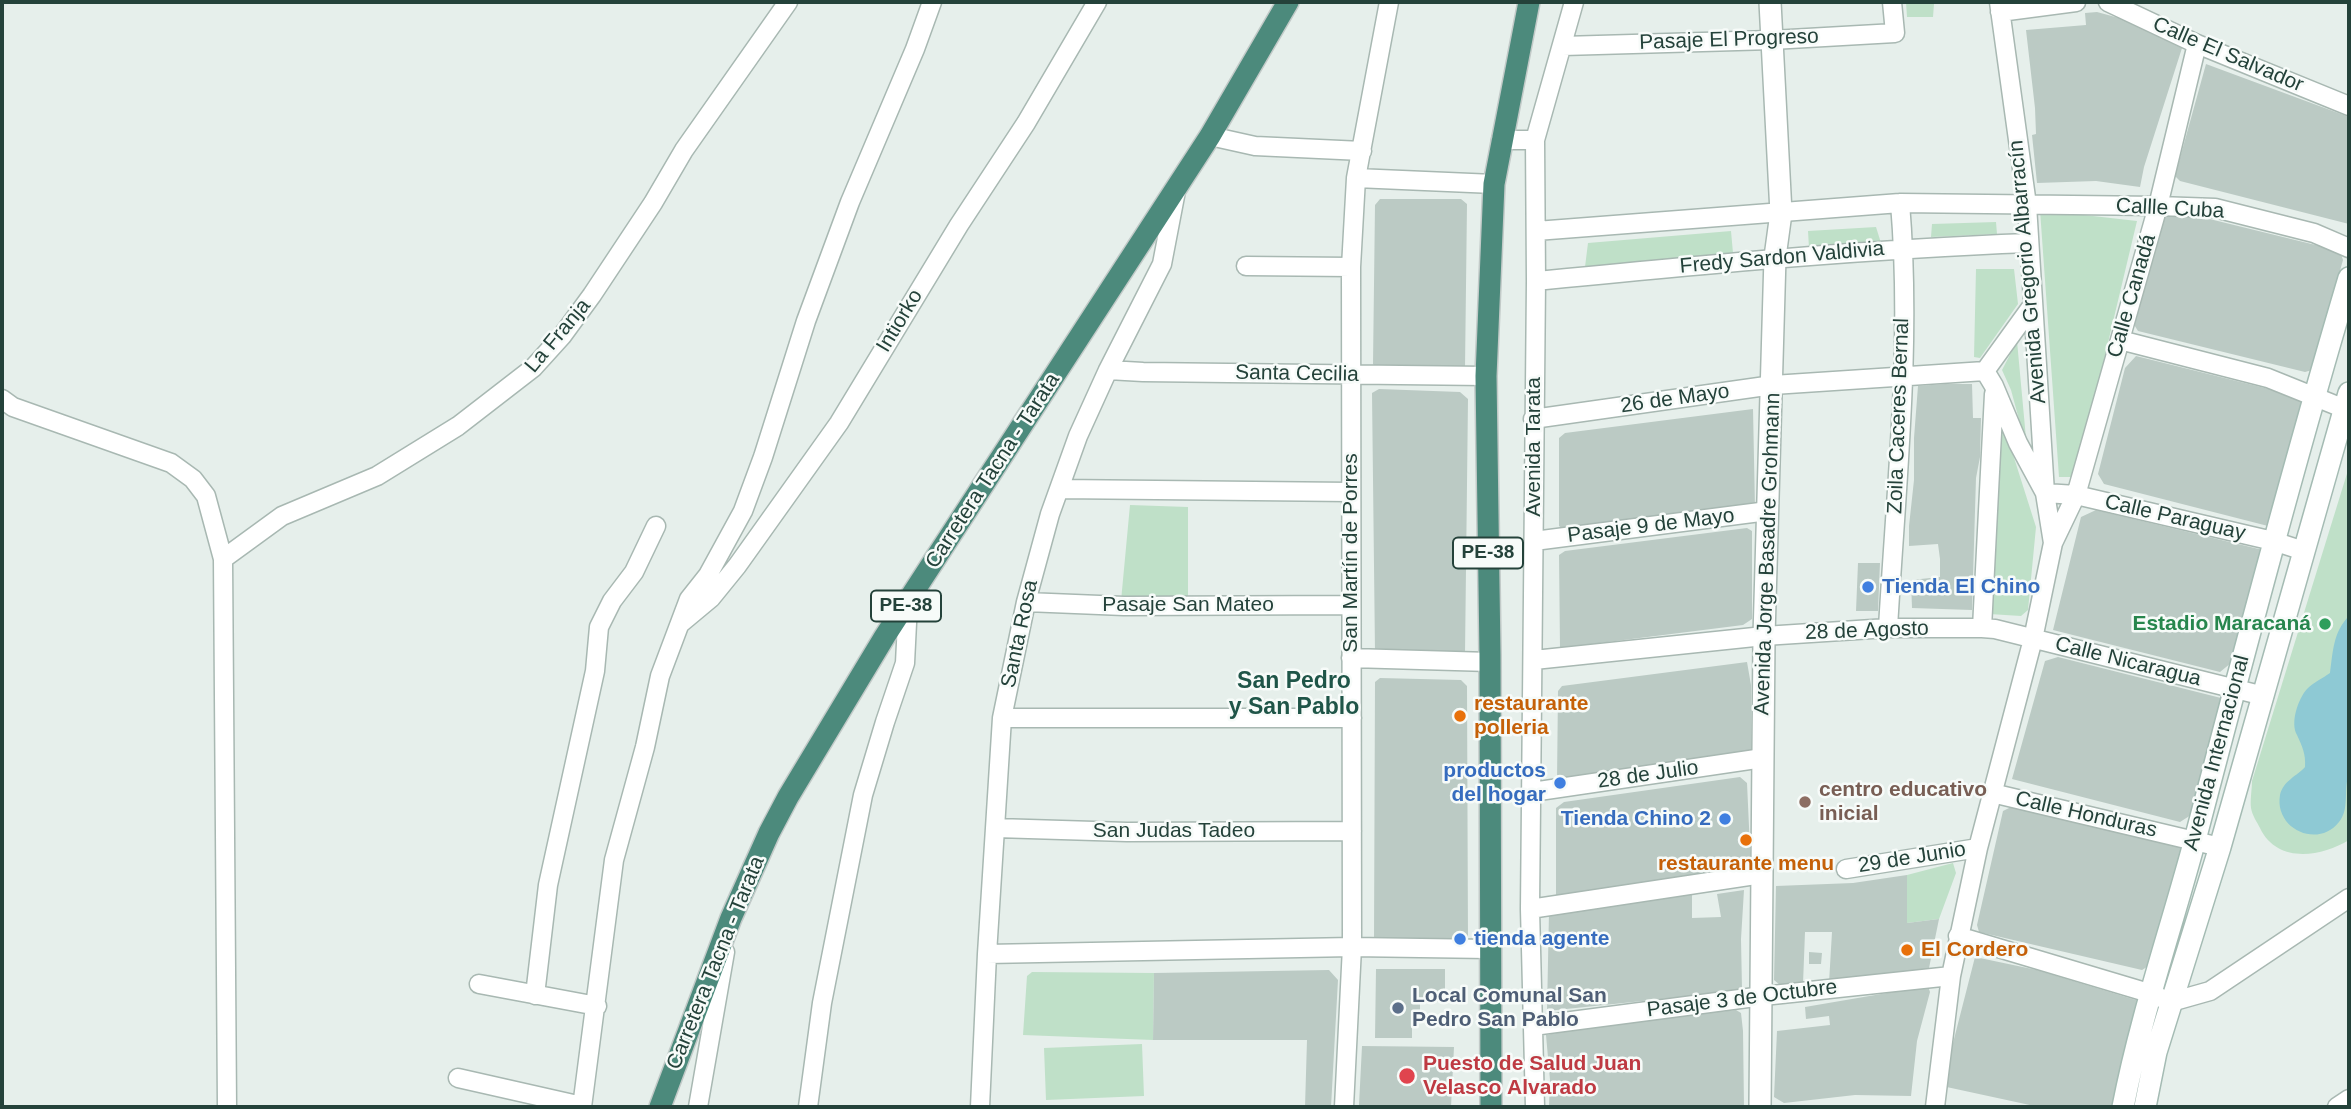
<!DOCTYPE html>
<meta charset="utf-8">
<style>
body{margin:0}
#map{position:relative;width:2351px;height:1109px;overflow:hidden;background:#e6efeb;font-family:Arial,sans-serif}
canvas{display:block}
.frame{position:absolute;inset:0;border:4px solid #24423a;pointer-events:none}
</style>
<div id="map">
<canvas width="2351" height="1109"></canvas>
<div class="frame"></div>
</div>
<script>
const ctx = document.querySelector('canvas').getContext('2d');
ctx.lineJoin = 'round';
function fill(path, color) {
  ctx.fillStyle = color;
  ctx.fill(path, 'evenodd');
}
function strokePath(path, color, width, dash) {
  ctx.strokeStyle = color;
  ctx.lineWidth = width;
  ctx.lineCap = dash ? 'butt' : 'round';
  ctx.setLineDash(dash || []);
  ctx.stroke(path);
}
function write(font, color, halo, rows, align = 'center') {
  ctx.font = font + ' Arial,sans-serif';
  ctx.lineWidth = 5;
  ctx.setLineDash([]);
  ctx.textBaseline = 'middle';
  ctx.strokeStyle = halo;
  ctx.fillStyle = color;
  for (const [text, x, y, turn = 0] of rows) {
    ctx.save();
    ctx.translate(x, y);
    ctx.rotate((+turn || 0) * Math.PI / 180);
    ctx.textAlign = isNaN(turn) ? turn : align;
    if (halo) ctx.strokeText(text, 0, 0);
    ctx.fillText(text, 0, 0);
    ctx.restore();
  }
}
const green = new Path2D(`
 M1906 2H1946L1934 4 1933 17H1907Z
 M2040 210 2137 221 2076 477H2059Z
 M1996 222 1997 234 1931 237 1932 224Z
 M1876 227 1881 243 1809 248 1808 231Z
 M1731 231 1733 253 1585 267 1588 243Z
 M1976 269H2014L2018 304 1980 358 1974 357Z
 M2017 341 2027 449 2011 390 2002 370Z
 M2003 423 2036 527 2028 610 2021 616 1989 614Z
 M2349 467V840C2321 857 2277 864 2260 828 2257 822 2252 815 2251 808 2250 800 2252 789 2252 781Z
 M1130 505 1188 507V601H1121Z
 M1953 863 1956 873 1939 919 1907 923V875Z
 M1032 972 1154 973 1153 1040 1023 1035 1027 976Z
 M1142 1044 1144 1096 1046 1100 1044 1048Z`);
const water = new Path2D(`
 M2349 616V774C2343 789 2350 809 2339 822 2318 849 2274 829 2280 795 2283 781 2297 776 2305 767 2306 754 2302 746 2297 735 2290 723 2298 699 2307 689 2314 682 2323 678 2330 673 2333 652 2333 632 2349 616Z`);
const building = new Path2D(`
 M2097 12 2119 18 2182 48 2144 167 2140 187 2096 181 2037 183 2032 135 2036 134 2035 108 2026 30 2086 25 2085 13Z
 M2206 64 2349 117V224L2180 181 2175 176Z
 M1380 199H1461L1467 204 1465 368 1378 370 1373 364 1375 205Z
 M2173 210 2340 251 2343 260 2312 370 2305 372 2138 331 2133 323 2165 215Z
 M2136 356 2305 398 2268 526 2104 484 2098 474 2125 368Z
 M1945 384H1972L1973 418H1981L1980 457 1976 478 1972 610 1912 608 1911 580 1940 577V559L1938 544 1909 546V526L1914 480V438L1918 386Z
 M1379 389 1460 392 1468 399 1465 654 1375 652 1372 393Z
 M1753 409 1755 508 1565 531 1559 526V438L1565 433Z
 M2096 510 2263 550 2231 663 2220 672 2053 630 2081 517Z
 M1747 528 1752 531V619L1743 625 1560 648 1559 555 1565 551Z
 M1858 563H1880L1878 611H1856Z
 M2058 657 2225 699 2191 815 2180 822 2012 779 2045 661Z
 M1747 662 1751 685V756L1557 781 1558 691 1562 686Z
 M1380 678 1461 680 1467 686 1468 943 1374 939 1375 682Z
 M1740 777 1747 783 1751 870 1556 899V808L1564 802Z
 M2011 807 2184 847 2150 965 2142 970 1979 932 1977 925 2003 811Z
 M1907 875V923L1939 919 1928 973 1829 983 1832 932H1805L1803 984 1780 985 1774 980 1776 886 1853 883Z
 M1744 890 1741 939 1742 989 1738 991 1547 1011 1549 912 1692 894V918L1721 917 1717 894Z
 M1809 952 1822 953 1821 964H1809Z
 M1975 957 2037 970 2139 1001 2115 1107H2039L1942 1086Z
 M1376 969H1445V1002H1420V1015L1412 1014V1038H1375Z
 M1329 970 1338 980 1331 1107H1305L1307 1040H1153L1154 973Z
 M1928 986 1930 992 1917 1041 1911 1096 1855 1095 1784 1103 1774 1097 1777 1031 1830 1025 1829 1016 1806 1019 1805 1007Z
 M1736 1010 1741 1013 1743 1031 1744 1107H1549L1550 1080 1546 1035 1597 1025Z
 M1362 1046 1454 1047 1451 1107H1362L1359 1105Z`);
const minor = new Path2D(`
 M1999 2 2027 205 2045 493 2053 543
 M2108 2 2197 44 2349 106
 M2000 12 2076 2
 M1563 46 1772 40 1895 33 1892 2
 M1210 136 1255 146 1362 151
 M1501 140H1535
 M1356 178 1494 184
 M1536 231 1900 203 2158 206 2215 208 2314 233 2349 248
 M1246 266 1351 267
 M1536 281C1701 265 1864 249 2029 243
 M2120 340 2268 378 2345 409
 M1108 370 1143 372 1486 376
 M1985 371 1994 386 2018 443 2045 493 2076 495 2273 541 2304 551
 M1985 371 2032 306
 M2 399 13 407 171 463 193 479 206 496 223 559 227 1107
 M1533 419 1773 385 1985 371
 M1059 489 1351 492
 M1534 541 1768 511
 M223 559 282 516 377 476 458 426 533 368 562 336 592 295 653 203 684 150 788 2
 M1026 602 1124 606 1351 605
 M681 623 711 598 737 566 839 423 959 225 1026 123 1097 2
 M1888 628C1896 487 1912 344 1900 203
 M1982 628 1994 394
 M1351 658 1490 662
 M1534 660 1764 636 1888 628H1982L1995 629 2264 696
 M1002 718H1352
 M1532 792 1763 758
 M1992 793 2220 847
 M996 828 1127 832 1352 831
 M1846 869 1978 848
 M1530 909 1762 874
 M1958 936 2149 993 2171 1002 2210 991 2349 898
 M987 954 1352 947 1489 949
 M479 984 597 1006
 M535 995 548 885 595 671 599 627 612 601 634 572 656 526
 M1533 1026 1763 996 1951 976
 M458 1078 582 1106
 M582 1107 614 860 645 747 660 676 689 599 708 575 743 511 763 457 806 321 850 202 915 49 932 2
 M698 1107 725 952
 M808 1107 822 1003 863 795 885 722 905 663 908 603
 M980 1107 987 954 1002 718 1026 602 1050 514 1078 436 1108 370 1162 264 1176 191
 M1344 1107 1352 947 1351 267 1356 178 1389 2
 M1535 1107 1530 909 1536 281 1535 140 1574 2
 M1935 1107 1951 976 1978 848 2033 639 2053 543 2076 495 2158 206 2197 44
 M2337 1107 2349 1099`);
const tertiary = new Path2D(`
 M1760 1107 1764 636 1775 257 1781 213 1770 2`);
const secondary = new Path2D(`
 M2123 1107C2141 1015 2172 926 2196 836 2245 649 2294 463 2349 278
 M2145 1107 2156 1052 2220 847 2349 393`);
const trunk = new Path2D(`
 M660 1107 731 918 769 833 788 797 885 636 1210 136 1288 2
 M1491 1107 1490 655 1486 376 1494 184 1529 2`);
const markers = [
 [1868,587,7,"#3f7fe0"],
 [2325,624,7,"#2e9e5b"],
 [1460,716,7,"#e8710a"],
 [1560,783,7,"#3f7fe0"],
 [1805,802,7,"#8d6e63"],
 [1725,819,7,"#3f7fe0"],
 [1746,840,7,"#e8710a"],
 [1460,939,7,"#3f7fe0"],
 [1907,950,7,"#e8710a"],
 [1398,1008,7,"#5c6f8a"],
 [1407,1076,9,"#e0444e"]
];
const shields = [
 [1488,553,70],
 [906,606,70]
];
const shieldNames = [
 ["PE-38",1488,553],
 ["PE-38",906,606]
];
const streetNames = [
 ["Pasaje El Progreso",1729,40,-2],
 ["Calle El Salvador",2228,55,23],
 ["Callle Cuba",2170,209,3],
 ["Fredy Sardon Valdivia",1782,258,-5],
 ["Avenida Gregorio Albarracín",2028,272,-95],
 ["Calle Canadá",2132,296,-74],
 ["Intiorko",900,321,-59],
 ["La Franja",558,336,-50],
 ["Santa Cecilia",1297,374,1],
 ["26 de Mayo",1675,399,-8],
 ["Zoila Caceres Bernal",1899,416,-88],
 ["Avenida Tarata",1534,447,-90],
 ["Carretera Tacna - Tarata",993,471,-57],
 ["Calle Paraguay",2175,518,13],
 ["Pasaje 9 de Mayo",1651,526,-7],
 ["San Martín de Porres",1351,553,-90],
 ["Avenida Jorge Basadre Grohmann",1768,554,-88],
 ["Pasaje San Mateo",1188,605],
 ["28 de Agosto",1867,631,-2],
 ["Santa Rosa",1020,634,-78],
 ["Calle Nicaragua",2128,662,14],
 ["Avenida Internacional",2217,753,-75],
 ["28 de Julio",1648,775,-8],
 ["Calle Honduras",2086,815,13],
 ["San Judas Tadeo",1174,831],
 ["29 de Junio",1912,858,-9],
 ["Carretera Tacna - Tarata",716,963,-68],
 ["Pasaje 3 de Octubre",1742,999,-7]
];
const shopNames = [
 ["Tienda El Chino",1882,587],
 ["productos",1546,771,"right"],
 ["del hogar",1546,795,"right"],
 ["Tienda Chino 2",1711,819,"right"],
 ["tienda agente",1474,939]
];
const leisureNames = [
 ["Estadio Maracaná",2311,624]
];
const foodNames = [
 ["restaurante",1474,704],
 ["polleria",1474,728],
 ["restaurante menu",1746,864,"center"],
 ["El Cordero",1921,950]
];
const educationNames = [
 ["centro educativo",1819,790],
 ["inicial",1819,814]
];
const serviceNames = [
 ["Local Comunal San",1412,996],
 ["Pedro San Pablo",1412,1020]
];
const healthNames = [
 ["Puesto de Salud Juan",1423,1064],
 ["Velasco Alvarado",1423,1088]
];
const neighbourhoodNames = [
 ["San Pedro",1294,682],
 ["y San Pablo",1294,708]
];
fill(green, '#bfe0c8');
fill(water, '#8ec9d4');
fill(building, '#bbcac4');
strokePath(minor, '#a8b8b2', 21);
strokePath(tertiary, '#a8b8b2', 24);
strokePath(secondary, '#a4bbb3', 24);
strokePath(trunk, '#c2cac8', 24);
strokePath(minor, '#fff', 18);
strokePath(tertiary, '#fff', 21);
strokePath(secondary, '#fff', 21);
strokePath(trunk, '#4c8a7c', 21);
for (const [x, y, r, color] of markers) {
  const dot = new Path2D();
  dot.arc(x, y, r, 0, 2 * Math.PI);
  ctx.fillStyle = color;
  ctx.fill(dot);
  strokePath(dot, '#f7fbf9', 2.5);
}
for (const [x, y, w] of shields) {
  const box = new Path2D();
  box.roundRect(x - w / 2, y - 15.5, w, 31, 5);
  ctx.fillStyle = '#f7fbf9';
  ctx.fill(box);
  strokePath(box, '#24423a', 2);
}
write('bold 19px', '#24423a', null, shieldNames);
write('21px', '#24423a', '#f7fbf9', streetNames);
write('bold 21px', '#366cbe', '#f7fbf9', shopNames, 'left');
write('bold 21px', '#27864d', '#f7fbf9', leisureNames, 'right');
write('bold 21px', '#c56008', '#f7fbf9', foodNames, 'left');
write('bold 21px', '#785e54', '#f7fbf9', educationNames, 'left');
write('bold 21px', '#4e5e75', '#f7fbf9', serviceNames, 'left');
write('bold 21px', '#be3a42', '#f7fbf9', healthNames, 'left');
write('bold 23px', '#1f5548', '#f7fbf9', neighbourhoodNames);
</script>
